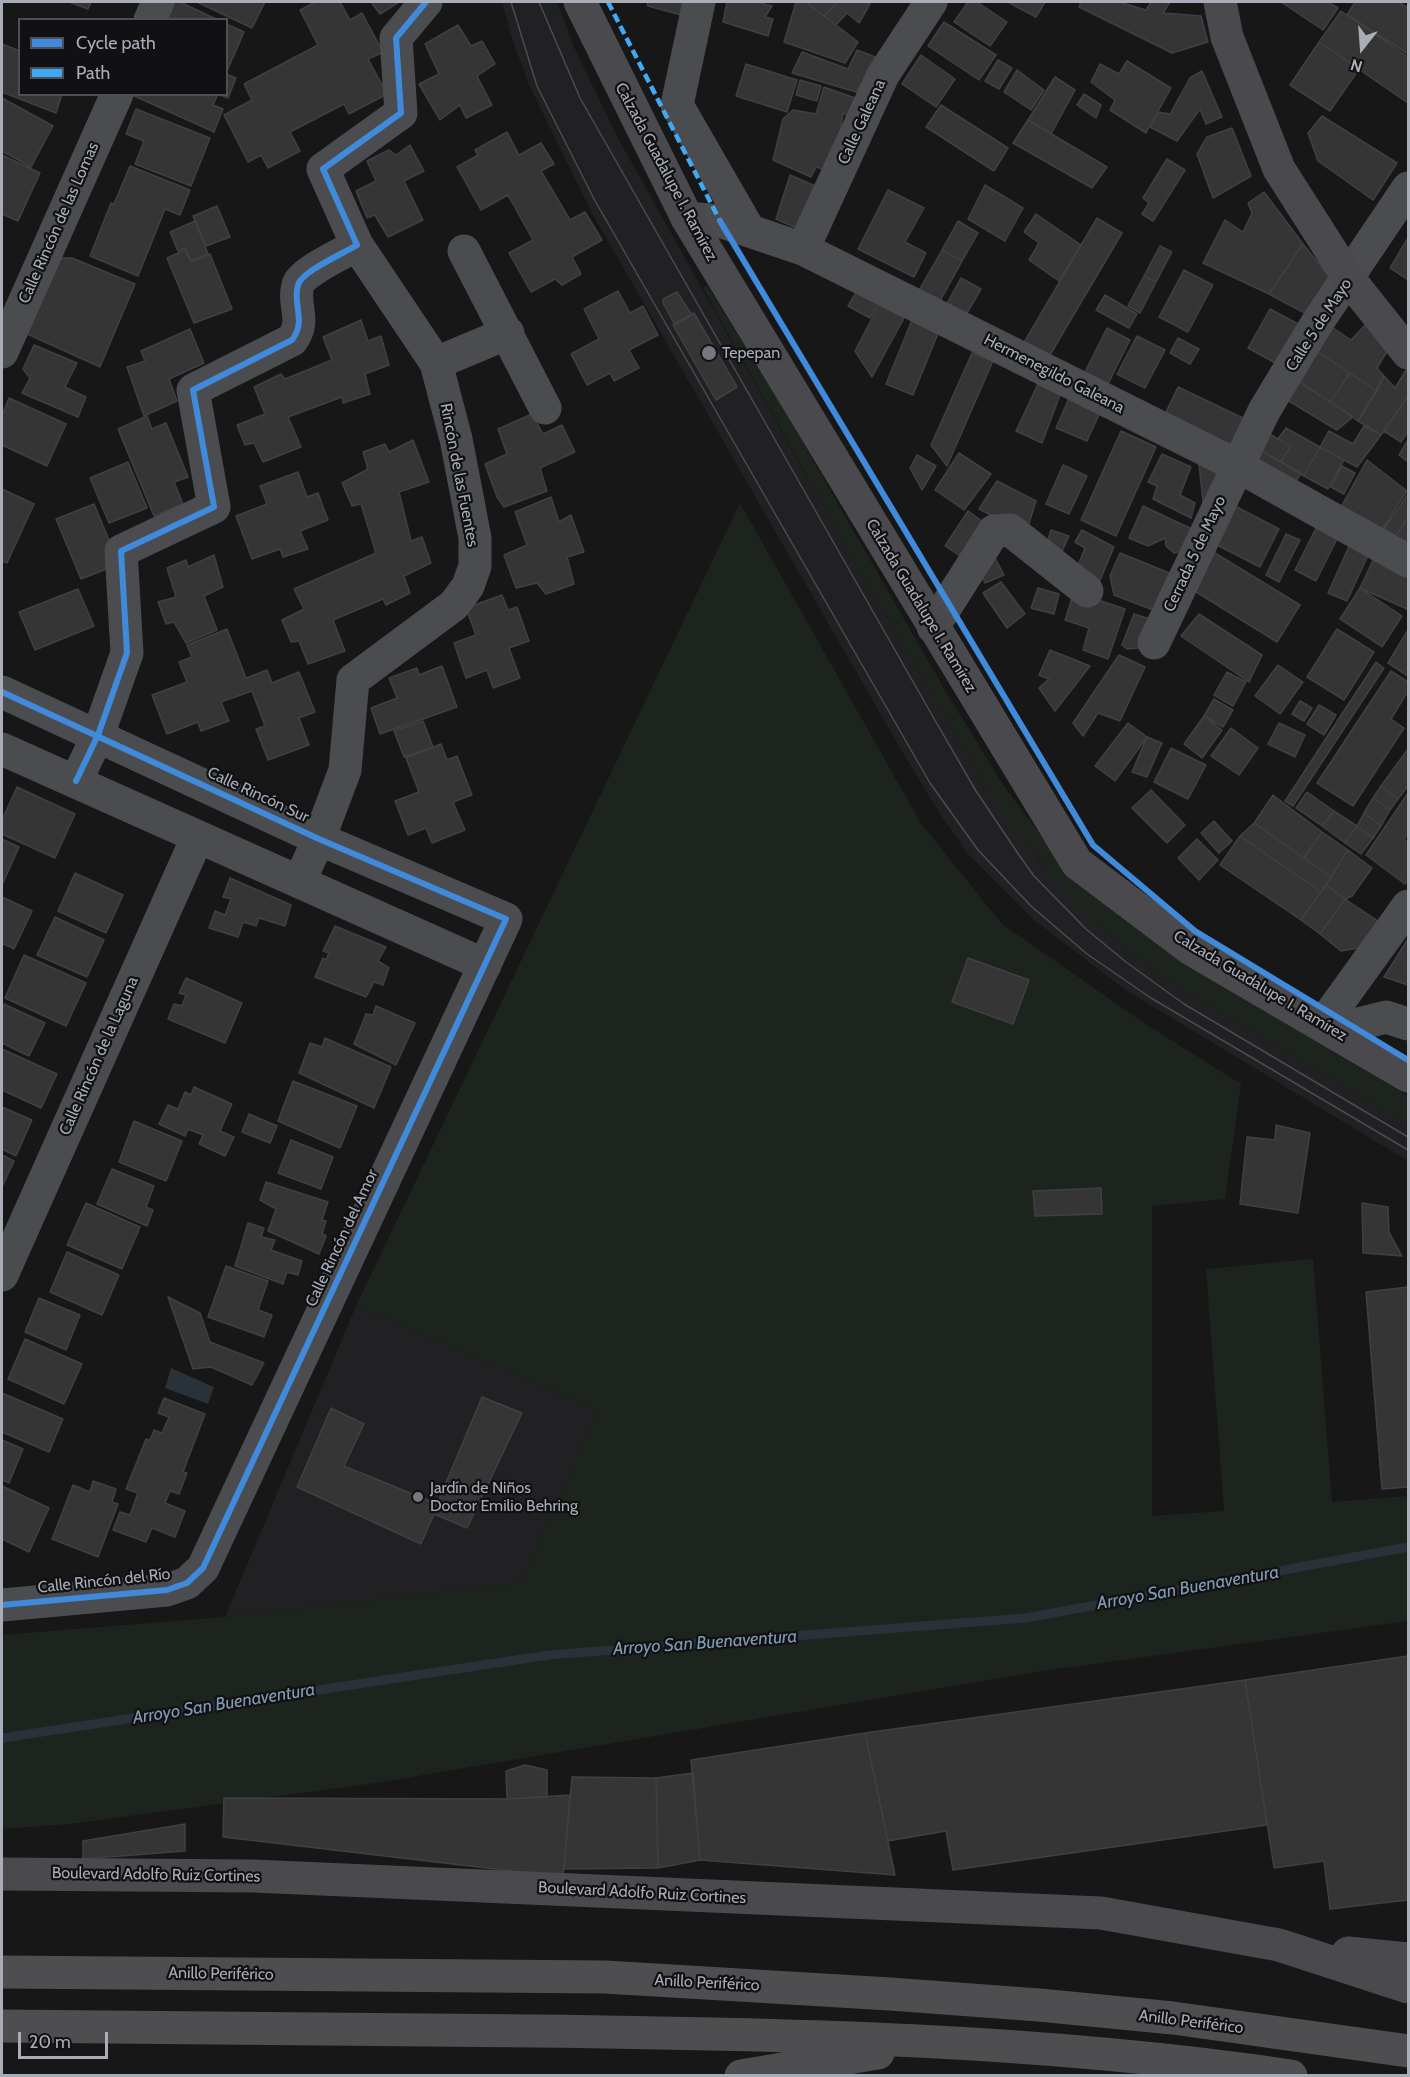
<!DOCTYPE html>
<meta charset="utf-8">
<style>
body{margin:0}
#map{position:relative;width:1410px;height:2077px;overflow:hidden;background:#171717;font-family:Cabin,sans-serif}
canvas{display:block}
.frame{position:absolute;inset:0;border:3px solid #a8adb8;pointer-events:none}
.legend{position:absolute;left:18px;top:18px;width:210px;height:78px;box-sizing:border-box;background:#111113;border:2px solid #4d4f55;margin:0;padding:8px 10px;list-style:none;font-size:18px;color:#a8adb8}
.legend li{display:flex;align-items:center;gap:12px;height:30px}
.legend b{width:30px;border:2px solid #4d4f55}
.north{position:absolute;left:1332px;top:18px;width:60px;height:60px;-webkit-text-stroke:4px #111113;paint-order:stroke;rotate:197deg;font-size:16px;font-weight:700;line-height:24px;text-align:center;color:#a8adb8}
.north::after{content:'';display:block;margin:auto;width:21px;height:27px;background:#a8adb8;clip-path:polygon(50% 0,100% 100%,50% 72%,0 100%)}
.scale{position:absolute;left:18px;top:2032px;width:90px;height:27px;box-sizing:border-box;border:3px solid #a8adb8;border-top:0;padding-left:8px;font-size:18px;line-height:21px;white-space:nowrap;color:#a8adb8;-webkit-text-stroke:4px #111113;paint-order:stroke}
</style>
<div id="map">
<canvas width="1410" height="2077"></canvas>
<div class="frame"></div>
<ul class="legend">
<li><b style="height:8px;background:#408adc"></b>Cycle path</li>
<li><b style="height:8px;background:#3fa9f5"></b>Path</li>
</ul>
<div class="north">N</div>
<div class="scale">20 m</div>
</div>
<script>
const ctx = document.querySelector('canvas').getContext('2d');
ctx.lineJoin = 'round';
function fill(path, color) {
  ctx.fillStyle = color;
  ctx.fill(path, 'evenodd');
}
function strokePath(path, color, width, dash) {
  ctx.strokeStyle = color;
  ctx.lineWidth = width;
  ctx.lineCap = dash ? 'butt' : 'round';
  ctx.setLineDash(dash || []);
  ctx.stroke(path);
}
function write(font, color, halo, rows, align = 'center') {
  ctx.font = font + ' Cabin,sans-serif';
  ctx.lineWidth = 4.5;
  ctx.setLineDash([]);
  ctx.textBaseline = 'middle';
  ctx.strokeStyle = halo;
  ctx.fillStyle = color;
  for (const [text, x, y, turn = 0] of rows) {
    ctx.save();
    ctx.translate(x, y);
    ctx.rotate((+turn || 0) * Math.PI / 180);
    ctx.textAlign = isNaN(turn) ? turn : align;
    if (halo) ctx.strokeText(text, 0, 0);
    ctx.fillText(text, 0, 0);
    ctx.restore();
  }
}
const built = new Path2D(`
 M502 2H552L618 138 851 556 989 790 1040 861 1095 923 1166 979 1408 1124V1161L1124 989 1034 920 969 855 942 817 903 753 593 215 531 89 513 42Z
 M356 1306 598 1410 521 1583 225 1617Z`);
const green = new Path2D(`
 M552 2H557L585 76Z
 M707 285 783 408 946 692 1004 786 1062 864 1252 1003 1408 1096V1124L1166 979 1095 923 1068 896 1015 828 989 790 851 556 703 288Z
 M740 503 920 822 1002 924 1147 1025 1241 1084 1225 1199 1152 1206V1516L1224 1511 1206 1269 1313 1259 1332 1502 1408 1496V1621L1042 1671 376 1783 69 1824 2 1829V1635L225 1617 521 1583 598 1410 356 1306Z`);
const water = new Path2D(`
 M171 1368 214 1387 208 1404 165 1388Z`);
const stream = new Path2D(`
 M2 1738 549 1655 1026 1618 1408 1547`);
const building = new Path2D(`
 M69 2H91L88 9Z
 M171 2H180L218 20H163Z
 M197 2H265L252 28Z
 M316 2H340L350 20 362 13 383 52 368 59 387 94 349 114 344 104 290 132 300 151 268 168 261 155 248 162 224 115 252 100 244 84 318 45 300 10Z
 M371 2H399L380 14Z
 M647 2H696L692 18 648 6Z
 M727 2H757L772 6 765 17 773 19 768 36 723 22Z
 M796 2H806L858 42 845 63 784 42Z
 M806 2H838L824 16Z
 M838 2H866L870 4 859 23 847 13 836 25 824 16Z
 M968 2H977L1007 22 990 46 954 22Z
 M1008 2H1045L1036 17Z
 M1081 2H1119L1146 10 1151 2H1170L1163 13 1201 16 1208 42 1172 53 1079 7Z
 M1281 2H1328L1338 8 1323 30Z
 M1355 2H1398L1408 8V54L1347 15Z
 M1341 11 1408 57V103L1319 42Z
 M944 22 996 55 979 80 928 46Z
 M226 24 244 32 227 71H226Z
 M458 25 471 46 482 41 495 64 477 76 492 105 466 118 460 105 440 120 419 84 439 74 425 44Z
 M1319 42 1359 69 1330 111 1290 85Z
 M2 44 20 51V94H62L56 113 2 92Z
 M857 50 878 58 856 92 792 73 802 52 848 69Z
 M921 55 955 79 936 107 902 84Z
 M998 60 1012 68 999 89 985 81Z
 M1127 61 1171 88 1146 133 1110 110 1115 100 1091 82 1100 64 1119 74Z
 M746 64 797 80 787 112 736 96Z
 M1017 70 1044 90 1031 110 1004 92Z
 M1202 71 1222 117 1206 124 1200 109 1177 141 1150 127 1158 112 1170 114 1190 78Z
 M226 74 236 78 228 98 218 94H226Z
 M1055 77 1075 90 1051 134 1028 120Z
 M800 80 821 86 817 101 796 95Z
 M824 87 858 99 853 118 843 113 841 127 847 131 827 170 816 167 811 177 773 160 783 119 793 110 816 114Z
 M218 94 213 105 223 109 214 132 132 95Z
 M1084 94 1101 105 1096 118 1077 105Z
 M2 98 53 126 31 167 2 151Z
 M941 105 1008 148 994 171 926 127Z
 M136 109 210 138 191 186 135 164 144 141 126 134Z
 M1322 116 1397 163 1373 200 1318 161 1308 133Z
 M1028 120 1107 167 1092 188 1013 143Z
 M1232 128 1251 176 1213 198 1197 154 1207 137Z
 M507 132 519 155 541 143 554 164 541 171 570 220 585 212 602 240 572 257 581 274 562 285 555 279 531 292 509 253 533 240 508 195 481 210 457 167 478 155 475 150Z
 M410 145 424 171 404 181 423 220 388 237 375 215 367 218 356 191 376 181 367 161 389 150 396 155Z
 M2 155 40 173 18 221 2 214Z
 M1167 159 1185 170 1153 221 1142 214 1149 203 1143 198Z
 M130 166 190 190 180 215 165 209 138 276 90 256 111 203 114 204Z
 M790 175 820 188 801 230 776 219Z
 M985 185 1023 208 1005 241 968 219Z
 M888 190 924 208 905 242 926 253 914 277 858 249Z
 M1264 192 1303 244 1269 294 1203 263 1225 220 1243 232 1252 213 1248 203Z
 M217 206 230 237 206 246 193 216Z
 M1036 214 1081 245 1059 281 1029 260 1039 243 1024 232Z
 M1097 218 1122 233 1047 360 1022 346Z
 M195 221 208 254 191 261 185 248 178 251 170 232Z
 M958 221 978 233 962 261 942 250Z
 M1408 238V280L1390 268Z
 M1303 244 1337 286 1314 318 1269 294Z
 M1160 246 1172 252 1156 282 1144 276Z
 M185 250 191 262 210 254 232 309 194 323 167 258Z
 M942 250 962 261 939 303 918 292Z
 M55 258H72L135 284 100 367 23 332Z
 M1184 270 1213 285 1188 332 1159 317Z
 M1144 276 1156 282 1140 313 1128 306Z
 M961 278 981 289 964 318 945 307Z
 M618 291 630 313 643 306 658 335 629 350 639 368 614 381 610 373 587 385 571 354 599 339 584 309Z
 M677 292 692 315 675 325 663 303V299Z
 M856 292 878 303 870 318 848 306Z
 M1105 295 1137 314 1129 328 1096 310Z
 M879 305 904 318 872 377 855 351Z
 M1270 309 1302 326 1281 366 1248 348Z
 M694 313 737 387 716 400 673 325Z
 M361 320 368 341 381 336 389 365 365 374 370 394 343 403 342 397 288 417 301 447 263 462 254 443 245 445 237 425 265 414 254 387 281 374 285 379 332 360 323 337Z
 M912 320 939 331 913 395 886 384Z
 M1368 322 1389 348 1377 368 1384 376 1377 391 1317 351 1333 328 1351 340Z
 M1107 328 1130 340 1106 388 1083 376Z
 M190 329 204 363 169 379 177 401 144 416 127 367 145 361 141 351Z
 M1137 336 1165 350 1145 388 1117 374Z
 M1178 338 1199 349 1190 364 1170 353Z
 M34 345 77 363 65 387 86 397 78 417 22 393 30 378 23 369Z
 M1317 351 1350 373 1330 402 1298 381Z
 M972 353 993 361 947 466 931 445Z
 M1406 370 1408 373V396L1381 435 1358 421 1384 376 1395 388Z
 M1350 373 1377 391 1358 421 1330 402Z
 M1298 381 1353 417 1337 430 1287 400Z
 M1038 384 1060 395 1042 443 1016 431Z
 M1178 387 1245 419 1232 447 1165 414Z
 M1070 396 1101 410 1087 441 1056 428Z
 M1408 396V431L1401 442 1384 431Z
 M9 398 66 424 47 466 2 445V415Z
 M532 414 543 434 562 425 575 452 540 468 547 491 504 507 497 497 485 464 507 454 498 429Z
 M147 416 152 429 166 423 188 477 174 482 183 504 154 516 118 429Z
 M1364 426 1381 435 1357 467 1320 447 1329 431 1353 444Z
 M1286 428 1320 447 1304 476 1281 462 1291 446 1278 439Z
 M1260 429 1291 446 1281 462 1251 445Z
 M1121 431 1156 447 1116 536 1081 520Z
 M413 440 429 482 399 492 411 541 422 537 431 563 404 576 410 593 386 605 383 599 333 620 345 651 308 664 299 641 291 642 282 620 304 609 294 589 376 553 361 504 352 506 342 483 368 469 363 452 385 444 389 452Z
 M1408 440V462L1399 455Z
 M1251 445 1301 473 1293 487 1243 460Z
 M1320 447 1344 460 1328 489 1304 476Z
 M959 453 991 474 964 510 935 490Z
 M1162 454 1191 467 1180 495 1195 503 1191 518 1153 499 1157 486 1148 482Z
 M917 455 936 466 922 490 910 468Z
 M1367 460 1407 491 1381 531 1340 509Z
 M128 462 147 508 109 523 90 478Z
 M1199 464 1225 477 1205 520Z
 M1063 465 1087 476 1069 514 1046 504Z
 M1342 466 1355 473 1344 494 1331 487Z
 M298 472 307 497 318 493 328 520 300 531 308 549 283 557 280 549 252 559 236 516 267 504 260 486Z
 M997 481 1036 501 1026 533 979 509Z
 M2 489 34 504 7 563 2 561Z
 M1408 494V517L1396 536 1384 529Z
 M551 497 559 522 571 515 584 552 567 557 574 584 546 594 537 583 516 588 504 555 527 545 515 512Z
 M94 504 119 564 81 579 56 519Z
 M1143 506 1194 530 1185 550 1174 553 1166 546 1165 538 1148 546 1129 538Z
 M1235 506 1279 529 1260 567 1215 544Z
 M968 511 986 524 963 558 945 546Z
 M1408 517V543L1396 536Z
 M1317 526 1338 537 1316 581 1295 570Z
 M1051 530 1069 536 1058 560 1043 555Z
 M1082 530 1114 547 1098 585 1075 573 1085 548 1075 542Z
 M1286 534 1300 540 1279 582 1266 575Z
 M1351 542 1370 551 1347 601 1328 593Z
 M1120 553 1177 576 1161 613 1114 595 1110 576Z
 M1215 553 1300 605 1277 642 1193 590Z
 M993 554 1004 575 985 583 977 563Z
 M1376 554 1408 569 1407 609 1360 588Z
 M214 555 223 587 204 596 217 630 186 643 174 622 166 624 158 602 176 597 167 568 186 560 188 567Z
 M1001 582 1025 614 1007 628 983 593Z
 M1038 588 1059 594 1054 614 1031 608Z
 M1360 588 1402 616 1382 647 1340 619Z
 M78 589 94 626 35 650 19 612Z
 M1074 592 1125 609 1108 659 1083 650 1089 628 1065 620Z
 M502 595 508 610 517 607 529 641 509 648 520 678 493 688 487 670 466 678 454 643 476 635 466 608Z
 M1134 614 1160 622 1149 647 1127 649 1122 645Z
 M1199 614 1262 655 1249 682 1181 636Z
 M227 629 246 678 267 670 272 683 299 672 315 712 299 718 309 745 268 760 256 729 265 726 252 691 221 702 229 721 201 731 198 722 167 734 152 695 187 682 179 662 192 657 187 645Z
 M1337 629 1374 652 1344 700 1307 677Z
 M1408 630V676L1388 663Z
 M1050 650 1090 666 1055 711 1039 688 1049 679 1039 675Z
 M1119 655 1145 667 1120 721 1098 713 1083 736 1073 723Z
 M1376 662 1384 668 1293 806 1285 801Z
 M1278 665 1303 682 1280 714 1255 696Z
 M442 666 457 707 380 734 371 708 397 698 389 678 417 668 419 675Z
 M1391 671 1408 682V691L1391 719 1404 728 1353 806 1317 783Z
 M1227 672 1246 682 1233 706 1214 695Z
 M1214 699 1233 710 1223 727 1204 716Z
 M1300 701 1312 708 1304 721 1292 714Z
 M1319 705 1336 715 1324 735 1307 724Z
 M1204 716 1222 730 1202 758 1184 744Z
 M423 721 433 747 404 757 394 731Z
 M1128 723 1147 737 1115 781 1095 766Z
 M1279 723 1305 735 1295 757 1268 744Z
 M1231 728 1258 748 1239 775 1211 756Z
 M1147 737 1162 743 1147 777 1132 772Z
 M441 744 447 760 457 756 472 795 453 802 465 830 432 843 426 828 408 835 395 801 419 792 406 758Z
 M1171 748 1206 765 1188 799 1154 782Z
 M1408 749V786L1398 799 1381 786Z
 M1381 786 1398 799 1390 810 1373 798Z
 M17 787 75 814 55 858 2 834V820Z
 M1151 790 1185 825 1167 843 1132 808Z
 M1307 792 1334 811 1322 826 1296 808Z
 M1408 793V833L1404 839 1408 843V880L1405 884 1366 855Z
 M1273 795 1322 832 1304 858 1254 823Z
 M1373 798 1390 810 1381 826 1364 813Z
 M1334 811 1357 826 1345 843 1322 826Z
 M1364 813 1381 826 1373 838 1357 826Z
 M1214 821 1232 841 1219 853 1201 833Z
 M1254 823 1331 877 1321 892 1240 836Z
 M1357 826 1373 838 1361 854 1345 843Z
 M1322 832 1348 850 1331 877 1304 858Z
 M1240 836 1321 892 1301 920 1220 865Z
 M2 839 19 847 2 885Z
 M1197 839 1218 860 1199 880 1178 858Z
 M1348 850 1372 868 1352 896 1345 899 1326 885Z
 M75 873 123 895 106 933 58 911Z
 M230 878 291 905 285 926 259 918 256 926 243 922 238 937 209 928 215 911 225 915 231 899 223 897Z
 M1326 885 1345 899 1320 934 1301 920Z
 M2 897 32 911 14 949 2 943Z
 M1345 899 1378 921 1359 948 1341 951 1320 934Z
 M55 917 104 940 87 977 37 955Z
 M335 926 386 947 378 961 389 968 383 985 374 982 366 997 315 977 323 958 326 960 329 953 323 951Z
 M1408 939V985L1384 977Z
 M24 955 86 983 66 1026 5 998Z
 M968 958 1029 980 1013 1024 952 1002Z
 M186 978 242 1003 225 1043 168 1019 174 1004 182 1006 186 995 179 993Z
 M4 1004 45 1023 29 1056 2 1043V1011Z
 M376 1006 415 1023 396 1065 354 1044 366 1014 373 1015Z
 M325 1038 391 1067 374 1108 299 1073 310 1043 322 1047Z
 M2 1049 57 1074 41 1108 2 1090Z
 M293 1081 357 1106 340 1148 278 1121Z
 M194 1087 232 1104 220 1131 234 1137 225 1156 199 1144 203 1135 188 1129 185 1136 159 1124 168 1105 178 1109 185 1092 191 1095Z
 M2 1107 32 1120 16 1156 2 1149Z
 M249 1114 277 1126 270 1143 242 1132Z
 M134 1121 182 1141 166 1181 119 1162Z
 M1276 1125 1310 1133 1298 1213 1240 1204 1247 1137 1275 1140Z
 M291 1140 333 1157 321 1189 278 1173Z
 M2 1155 14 1161 2 1187Z
 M112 1169 154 1186 146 1207 153 1210 147 1226 97 1204Z
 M266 1182 328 1202 322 1220 326 1221 322 1234 326 1236 319 1254 268 1231 276 1209 260 1200Z
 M1101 1188 1102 1214 1035 1216 1033 1191Z
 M86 1203 140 1227 122 1269 67 1245Z
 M1362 1203 1388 1207 1389 1232 1402 1256 1363 1253Z
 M248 1223 264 1228 261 1237 275 1240 271 1250 302 1261 298 1275 287 1272 283 1284 235 1266Z
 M67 1252 119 1275 102 1315 50 1292Z
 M226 1266 268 1281 258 1310 272 1315 264 1337 208 1317Z
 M1408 1287V1487L1382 1489 1366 1292Z
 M168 1297 200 1313 210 1342 264 1363 252 1385 211 1367 193 1369Z
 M39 1298 80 1315 66 1350 25 1332Z
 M25 1339 82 1364 64 1404 8 1379Z
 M2 1393 63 1419 49 1452 2 1432Z
 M482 1397 522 1413 467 1528 434 1514 421 1544 297 1487 331 1408 364 1424 344 1466 437 1504Z
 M164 1398 205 1414 183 1472 187 1473 179 1494 170 1491 165 1503 185 1511 175 1537 152 1528 146 1542 113 1530 120 1512 130 1515 138 1493 126 1489 146 1439 150 1440 154 1430 162 1433 169 1417 158 1413Z
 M2 1440 23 1449 9 1483 2 1480Z
 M93 1481 116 1489 112 1502 118 1504 98 1557 52 1539 73 1485 90 1492Z
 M2 1486 49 1508 29 1552 2 1539Z
 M1408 1656V1900L1330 1909 1324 1861 1274 1868 1245 1680Z
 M1245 1680 1267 1825 953 1870 946 1831 888 1841 865 1733Z
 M865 1733 895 1875 700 1860 691 1760Z
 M525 1765 547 1770V1797L507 1799 506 1771Z
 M693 1773 700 1860 658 1868 656 1778Z
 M572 1777 656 1778 658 1868 564 1869Z
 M570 1795 563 1877 223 1837 224 1798 507 1799Z
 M185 1824V1851L83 1859V1841Z`);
const minor = new Path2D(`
 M699 2 677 105 749 230
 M150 20 158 2
 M687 218 720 221 803 249 1236 465 1408 561
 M803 249 883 75 931 2
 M464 251 545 408
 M2 352 117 94
 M436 363 508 333
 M933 627 994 531 1010 530 1087 591
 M1154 643 1264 411 1317 323 1408 188
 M2 692 319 839 506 919 203 1568 187 1583 167 1590 2 1605
 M2 749 485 965
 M76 781 98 735 127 653 121 551 214 507 193 390 292 340C307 320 292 305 298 285 301 272 344 253 357 245L323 169 401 113 396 38 426 2
 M299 882 319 839 345 770 353 680 454 605 468 586 475 566V538L456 439 436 363 357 245
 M1323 1024 1408 906
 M1335 1030 1386 1017 1408 1024
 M2 1275 197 838`);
const secondary = new Path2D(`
 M580 2 687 218 1077 863 1191 949 1408 1076
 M1220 2 1227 37 1279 169 1349 279 1408 353
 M2 1874 253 1876 1101 1913 1279 1945 1408 1987
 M1348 1953 1408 1959`);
const motorway = new Path2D(`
 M2 1972 605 1977 890 1994 1039 2005 1173 2018 1408 2051
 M2 2026C179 2028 356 2030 534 2031 786 2034 1040 2039 1291 2076
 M741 2076 878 2053`);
const tram = new Path2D(`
 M511 2 537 86 594 199 930 783 978 850 1031 906 1087 954 1151 998 1408 1150
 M539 2 580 98 932 715 976 791 1019 855 1034 876 1086 929 1126 962 1184 1004 1408 1137`);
const quiet = new Path2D(`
 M608 2 720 221`);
const cycleway = new Path2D(`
 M720 221 1093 845 1195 931 1408 1060
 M2 692 319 839 506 919 203 1568 187 1583 167 1590 2 1605
 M76 781 98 735 127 653 121 551 214 507 193 390 292 340C307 320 292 305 298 285 301 272 344 253 357 245L323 169 401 113 396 38 426 2`);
const markers = [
 [709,353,8,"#757880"],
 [418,1497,6,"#757880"]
];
const streetNames = [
 ["Calle Galeana",862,122,-65],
 ["Calzada Guadalupe I. Ramírez",666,172,62],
 ["Calle Rincón de las Lomas",59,223,-66],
 ["Calle 5 de Mayo",1319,325,-57],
 ["Hermenegildo Galeana",1054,374,27],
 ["Rincón de las Fuentes",459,475,79],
 ["Cerrada 5 de Mayo",1195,554,-65],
 ["Calzada Guadalupe I. Ramírez",921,606,59],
 ["Calle Rincón Sur",258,795,25],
 ["Calzada Guadalupe I. Ramírez",1260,986,31],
 ["Calle Rincón de la Laguna",99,1056,-66],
 ["Calle Rincón del Amor",342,1238,-65],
 ["Calle Rincón del Río",104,1581,-6],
 ["Boulevard Adolfo Ruiz Cortines",156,1875,1],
 ["Boulevard Adolfo Ruiz Cortines",642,1893,3],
 ["Anillo Periférico",221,1974,1],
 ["Anillo Periférico",707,1983,3],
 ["Anillo Periférico",1191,2022,7]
];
const poiNames = [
 ["Tepepan",722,353],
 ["Jardín de Niños",430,1488],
 ["Doctor Emilio Behring",430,1506]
];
const waterNames = [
 ["Arroyo San Buenaventura",1188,1588,-10],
 ["Arroyo San Buenaventura",705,1643,-4],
 ["Arroyo San Buenaventura",224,1704,-9]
];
fill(built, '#212123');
fill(green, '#1d241e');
fill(water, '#2a3239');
strokePath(stream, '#2a3239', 9);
fill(building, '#353536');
strokePath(building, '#3f4043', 1.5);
strokePath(minor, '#4b4c50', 33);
strokePath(secondary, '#4a4a4e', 33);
strokePath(motorway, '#4e4e51', 33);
strokePath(tram, '#4b4c4f', 1.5);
strokePath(quiet, '#3fa9f5', 4.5, [9, 4.5]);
strokePath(cycleway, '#408adc', 6);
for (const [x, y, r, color] of markers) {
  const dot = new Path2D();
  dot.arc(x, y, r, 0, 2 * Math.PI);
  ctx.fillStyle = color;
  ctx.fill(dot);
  strokePath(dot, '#111113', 2);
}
write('16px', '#a8adb8', '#111113', streetNames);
write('16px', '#a8adb8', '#111113', poiNames, 'left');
write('italic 18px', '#7f9bb3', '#111113', waterNames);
</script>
